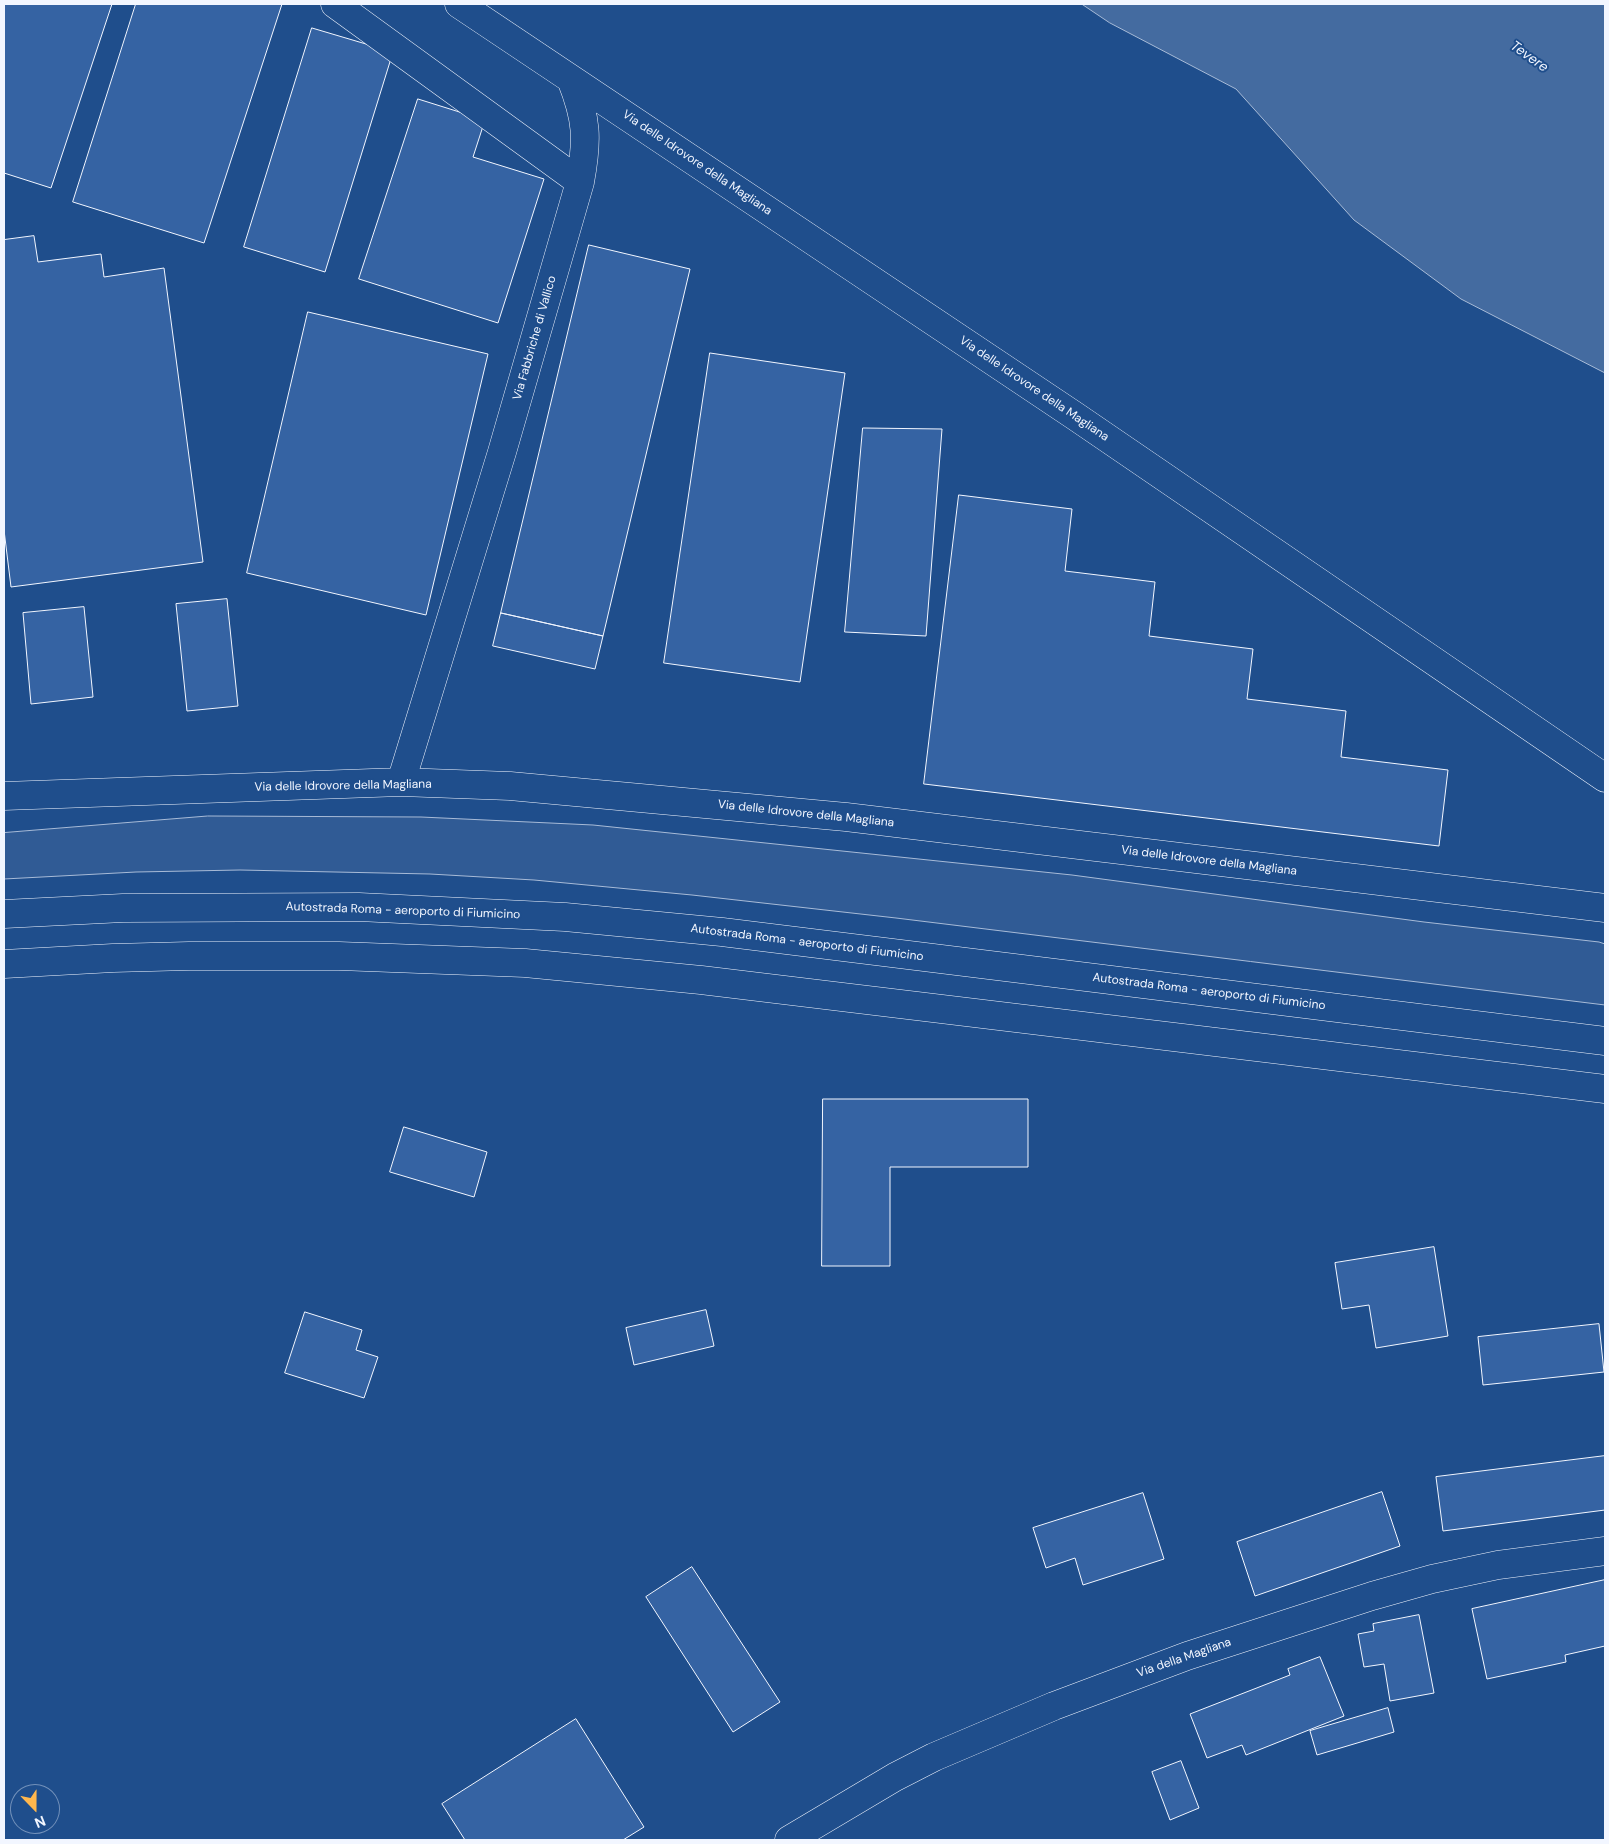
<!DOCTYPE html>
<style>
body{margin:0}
#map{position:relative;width:1609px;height:1844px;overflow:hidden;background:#1f4e8c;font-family:"DM Sans",sans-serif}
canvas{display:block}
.frame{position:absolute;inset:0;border:5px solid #f2f6ff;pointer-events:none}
.north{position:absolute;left:10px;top:1784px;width:50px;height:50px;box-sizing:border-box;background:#1f4e8c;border:1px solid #7391ba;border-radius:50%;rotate:158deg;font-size:14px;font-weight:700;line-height:20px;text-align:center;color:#f2f6ff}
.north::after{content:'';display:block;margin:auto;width:18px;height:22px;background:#ffb74d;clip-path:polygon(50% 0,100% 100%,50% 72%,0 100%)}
</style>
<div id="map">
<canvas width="1609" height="1844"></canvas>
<div class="frame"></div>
<div class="north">N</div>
</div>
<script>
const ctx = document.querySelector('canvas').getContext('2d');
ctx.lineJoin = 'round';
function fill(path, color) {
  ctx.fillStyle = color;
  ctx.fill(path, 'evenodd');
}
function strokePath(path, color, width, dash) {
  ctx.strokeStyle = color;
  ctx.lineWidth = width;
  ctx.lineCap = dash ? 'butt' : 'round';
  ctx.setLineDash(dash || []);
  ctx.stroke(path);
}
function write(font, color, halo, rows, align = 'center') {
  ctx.font = font + ' "DM Sans",sans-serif';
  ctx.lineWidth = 4;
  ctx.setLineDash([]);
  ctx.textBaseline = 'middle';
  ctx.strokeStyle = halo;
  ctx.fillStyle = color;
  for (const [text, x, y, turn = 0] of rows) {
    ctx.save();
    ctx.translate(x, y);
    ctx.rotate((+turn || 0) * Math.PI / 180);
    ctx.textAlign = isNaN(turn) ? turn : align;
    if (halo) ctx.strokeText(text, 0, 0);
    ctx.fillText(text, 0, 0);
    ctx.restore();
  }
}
const built = new Path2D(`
 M208 816 421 817 593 825 1072 875 1424 922 1599 942 1605 944V1005L896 918 692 895 534 880 430 874 240 870 136 872 4 879V833Z`);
const water = new Path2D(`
 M1082 4H1605V373L1461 299 1354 220 1236 89 1110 23Z`);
const building = new Path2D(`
 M4 4H112L51 188 4 173Z
 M136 4H282L204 243 73 202Z
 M312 28 393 52 325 272 244 247Z
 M418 99 485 120 473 157 544 179 498 323 359 279Z
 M34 236 38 262 101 254 104 277 164 268 203 562 11 587 4 530V240Z
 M589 245 690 269 603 636 501 613Z
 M308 312 488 354 426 615 247 573Z
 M710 353 845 373 800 682 664 663Z
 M863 428 942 429 926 636 845 632Z
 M959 495 1072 509 1065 571 1155 582 1149 636 1253 649 1247 699 1346 711 1341 757 1448 770 1439 846 924 784Z
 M227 599 238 706 187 711 176 604Z
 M84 607 93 697 31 704 23 613Z
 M501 613 603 636 595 669 493 646Z
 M823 1099H1028V1167H890V1266H822Z
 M404 1127 487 1152 474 1197 390 1172Z
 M1434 1247 1448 1336 1376 1348 1369 1305 1342 1309 1335 1263Z
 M706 1310 714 1346 634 1365 626 1328Z
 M305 1312 362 1330 356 1350 378 1357 364 1398 285 1373Z
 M1599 1324 1604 1372 1483 1385 1478 1337Z
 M1605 1456V1510L1443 1531 1436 1477Z
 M1382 1492 1400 1546 1255 1596 1237 1542Z
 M1143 1493 1164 1559 1083 1585 1075 1558 1046 1568 1033 1528Z
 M692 1567 780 1702 733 1732 646 1597Z
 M1605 1580V1646L1565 1655 1566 1662 1487 1679 1472 1609Z
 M1419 1615 1434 1693 1390 1701 1384 1664 1364 1667 1358 1634 1374 1631 1373 1624Z
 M1320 1657 1344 1716 1246 1755 1242 1745 1207 1758 1190 1714 1290 1675 1288 1669Z
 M1388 1708 1394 1732 1317 1755 1310 1731Z
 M576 1719 644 1827 623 1840H465L442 1804Z
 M1181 1761 1199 1808 1170 1820 1152 1772Z`);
const minor = new Path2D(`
 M335 4 580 182 502 452 401 782
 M459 4 1075 416 1605 778
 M571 79C587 119 588 139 580 182
 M4 796 401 782 510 786 846 817 1605 908
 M789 1840 895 1777 934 1757 1054 1706 1187 1656 1372 1596 1432 1579 1498 1565 1605 1551`);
const highway = new Path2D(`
 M4 914 123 908 359 907 565 917 722 932 1605 1041
 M4 964 113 958 189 956H339L525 963 701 980 1605 1089`);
const streetNames = [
 ["Via delle Idrovore della Magliana",697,163,34],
 ["Via Fabbriche di Vallico",535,338,-74],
 ["Via delle Idrovore della Magliana",1034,389,34],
 ["Via delle Idrovore della Magliana",343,786,-1],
 ["Via delle Idrovore della Magliana",806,814,6],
 ["Via delle Idrovore della Magliana",1209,861,7],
 ["Autostrada Roma - aeroporto di Fiumicino",403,911,2],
 ["Autostrada Roma - aeroporto di Fiumicino",807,943,7],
 ["Autostrada Roma - aeroporto di Fiumicino",1209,992,7],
 ["Via della Magliana",1184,1658,-19]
];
const waterNames = [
 ["Tevere",1529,57,35]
];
fill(built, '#305b95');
strokePath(built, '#a8bbd7', 1);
fill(water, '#446ba0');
strokePath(water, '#a8bbd7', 1);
fill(building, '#3563a3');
strokePath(building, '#f2f6ff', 1);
strokePath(minor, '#f2f6ff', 29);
strokePath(highway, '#f2f6ff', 29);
strokePath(minor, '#1f4e8c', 28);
strokePath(highway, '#1f4e8c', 28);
write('12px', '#f2f6ff', '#1f4e8c', streetNames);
write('italic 14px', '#f2f6ff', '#1f4e8c', waterNames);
</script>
